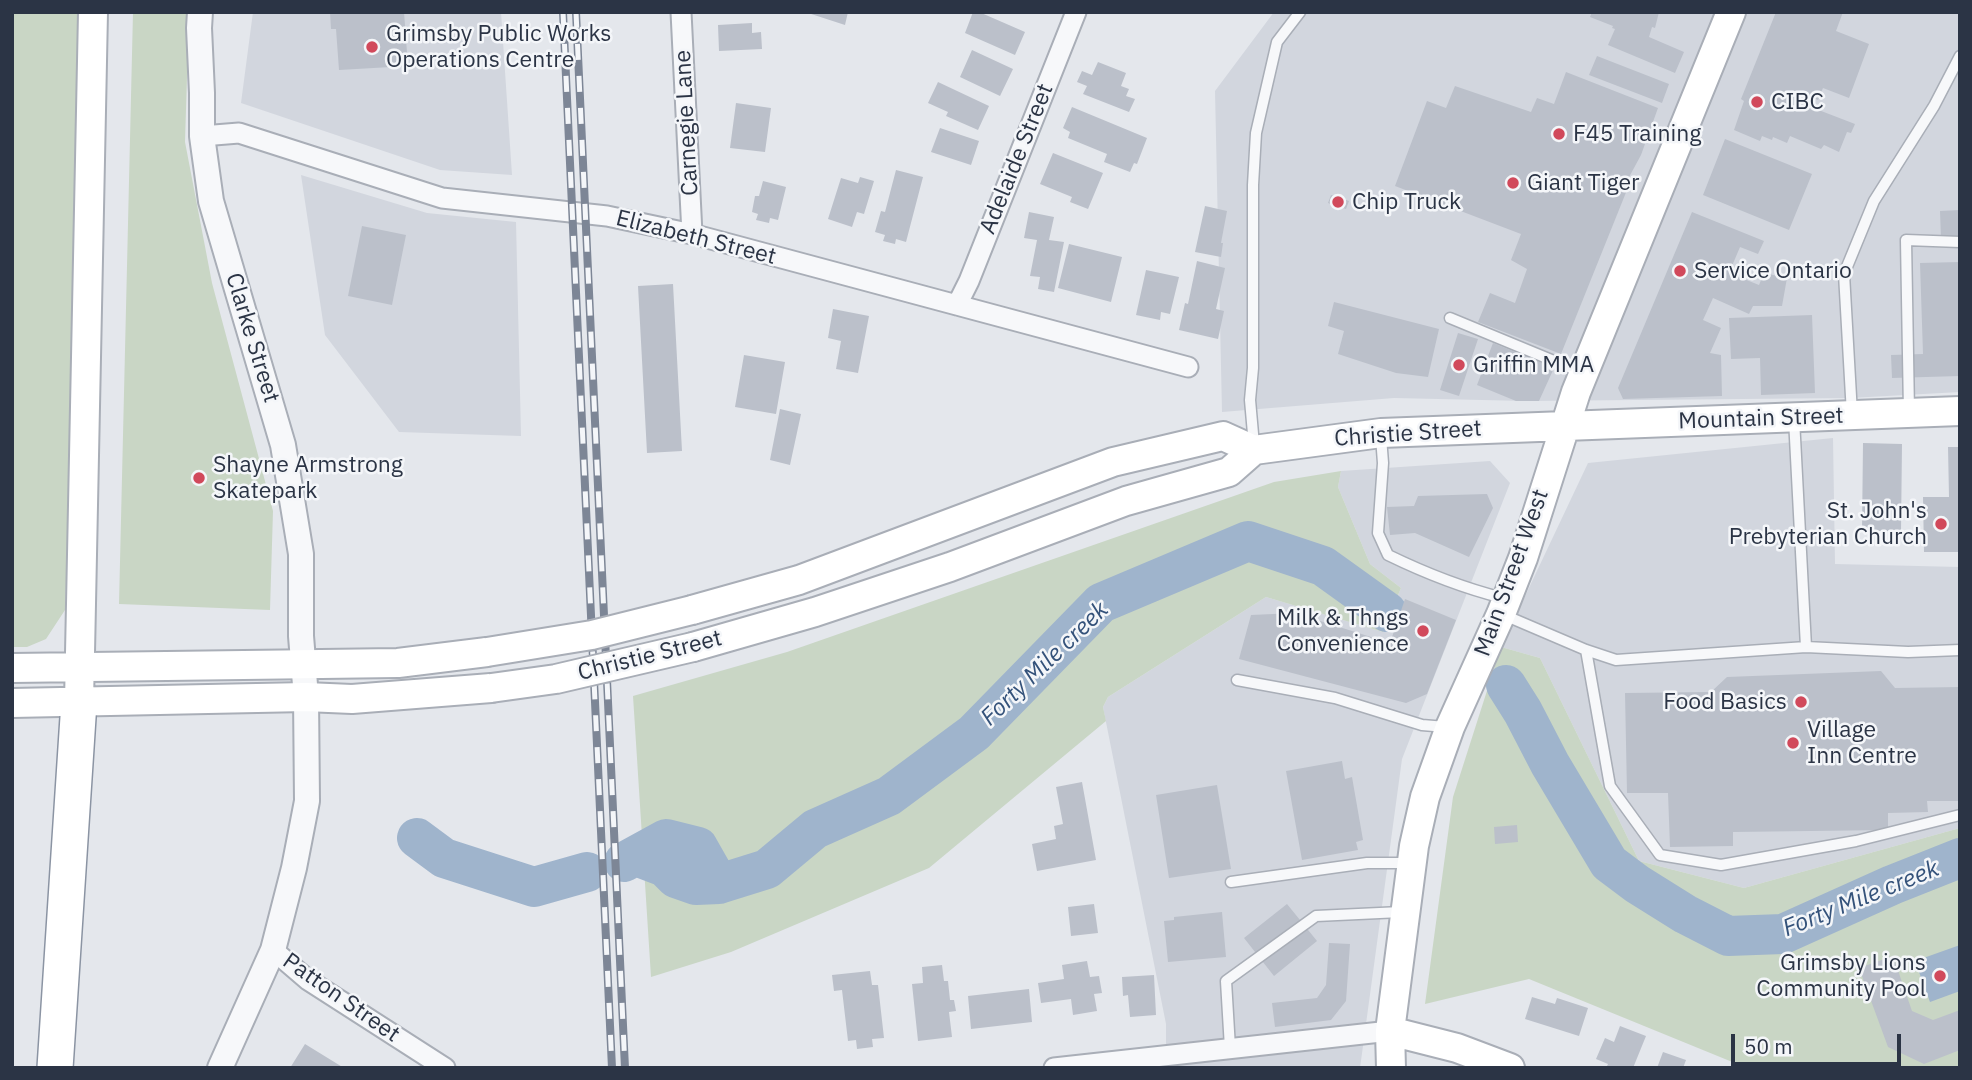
<!DOCTYPE html>
<style>
body{margin:0}
#map{position:relative;width:1972px;height:1080px;overflow:hidden;background:#e4e7ec;font-family:"IBM Plex Sans",sans-serif}
canvas{display:block}
.frame{position:absolute;inset:0;border:14px solid #2b3445;pointer-events:none}
.scale{position:absolute;left:1731px;top:1034px;width:170px;height:32px;box-sizing:border-box;border:4px solid #2b3445;border-top:0;padding-left:9px;font-size:21px;line-height:24px;white-space:nowrap;color:#2b3445;-webkit-text-stroke:5px #f4f6f9;paint-order:stroke}
</style>
<div id="map">
<canvas width="1972" height="1080"></canvas>
<div class="frame"></div>
<div class="scale">50 m</div>
</div>
<script>
const ctx = document.querySelector('canvas').getContext('2d');
ctx.lineJoin = 'round';
function fill(path, color) {
  ctx.fillStyle = color;
  ctx.fill(path, 'evenodd');
}
function strokePath(path, color, width, dash) {
  ctx.strokeStyle = color;
  ctx.lineWidth = width;
  ctx.lineCap = dash ? 'butt' : 'round';
  ctx.setLineDash(dash || []);
  ctx.stroke(path);
}
function write(font, color, halo, rows, align = 'center') {
  ctx.font = font + ' "IBM Plex Sans",sans-serif';
  ctx.lineWidth = 5;
  ctx.setLineDash([]);
  ctx.textBaseline = 'middle';
  ctx.strokeStyle = halo;
  ctx.fillStyle = color;
  for (const [text, x, y, turn = 0] of rows) {
    ctx.save();
    ctx.translate(x, y);
    ctx.rotate((+turn || 0) * Math.PI / 180);
    ctx.textAlign = isNaN(turn) ? turn : align;
    if (halo) ctx.strokeText(text, 0, 0);
    ctx.fillText(text, 0, 0);
    ctx.restore();
  }
}
const built = new Path2D(`
 M253 12H501L512 175 440 170 241 103Z
 M1274 12H1960V392L1850 398 1526 401 1394 398 1222 412 1215 91Z
 M301 175 427 213 516 222 521 436 399 432 325 335Z
 M1833 438 1835 564 1960 567V828L1744 888 1639 861 1540 658 1501 647 1588 463Z
 M1490 461 1510 483 1402 759 1360 1068H1166V1024L1103 707 1108 697 1266 597 1383 632 1401 588 1370 564 1338 487 1341 471Z`);
const green = new Path2D(`
 M12 12H78L72 412 65 610 46 639 27 647H12Z
 M133 12H189L185 142 212 283 273 511 270 610 119 604Z
 M1341 471 1338 487 1370 564 1401 588 1383 632 1266 597 1108 697 1103 707 1106 721 929 868 731 952 651 977 633 696 787 652 1274 482Z
 M1501 647 1540 658 1639 861 1744 888 1960 828V1068H1747L1529 979 1425 1004 1453 797Z`);
const water = new Path2D(`
 M1960 945V991L1930 1002 1915 961Z`);
const river = new Path2D(`
 M1506 685 1523 712 1550 764 1609 863 1637 884 1685 914 1728 936 1783 934 1892 885 1960 858
 M417 838 444 858 534 887 587 872
 M636 856 665 867 676 878 696 885 719 884
 M624 862 666 839 698 847 719 884 767 869 815 829 889 796 974 733 1101 603 1248 541 1323 566 1387 612`);
const building = new Path2D(`
 M330 12H404L408 66 339 70 336 29H331Z
 M805 12H848L845 25Z
 M973 12H979L1025 32 1015 55 965 33Z
 M1592 12H1659L1655 28 1652 27 1649 37 1684 52 1675 73 1608 45 1615 29 1612 28 1613 26 1590 17Z
 M1776 12H1843L1836 31 1869 44 1849 98 1823 88 1818 100 1806 95 1803 104 1855 124 1851 133 1847 132 1839 152 1824 145 1821 149 1790 136 1787 143 1773 137 1772 140 1762 136 1760 141 1734 130 1744 101 1741 99Z
 M752 23V33L761 32 762 49 719 51 718 25Z
 M972 50 1013 69 1000 96 960 77Z
 M1597 56 1669 84 1662 103 1589 75Z
 M1098 62 1126 73 1121 86 1129 89 1126 96 1135 99 1129 112 1083 94 1087 86 1077 82 1082 71 1092 75Z
 M1566 72 1658 108 1641 155 1628 179 1631 180 1561 354 1478 322 1490 293 1515 303 1527 269 1511 260 1521 234 1395 186 1427 101 1446 108 1455 86 1531 112 1537 98 1554 104Z
 M938 82 989 106 978 130 946 116 948 112 928 103Z
 M736 103 771 108 765 152 730 148Z
 M1072 107 1147 138 1137 164 1134 163 1130 172 1104 162 1107 154 1068 138 1070 132 1063 128Z
 M940 128 979 141 971 165 931 152Z
 M1725 139 1812 174 1789 230 1703 195Z
 M1053 153 1103 173 1088 209 1070 202 1072 197 1040 184Z
 M896 170 923 177 906 242 896 239 895 244 883 241 885 235 875 232 881 211 885 212Z
 M860 177 874 181 864 214 857 212 852 227 828 219 841 178 858 183Z
 M763 181 786 187 778 220 770 218 769 223 756 220 758 214 752 212 755 196H759Z
 M1331 195 1349 201 1346 209 1328 203Z
 M1205 206 1227 211 1221 243H1223L1221 257 1195 252Z
 M1960 210V238L1941 239 1940 211Z
 M1029 212 1054 217 1049 240 1064 242 1054 292 1038 289 1040 277 1030 276 1037 240 1024 238Z
 M1692 212 1764 241 1758 254 1740 247 1729 273 1759 285 1764 273 1787 278 1782 306H1753L1749 314 1713 298 1703 320 1721 328 1710 353 1721 355 1722 396 1623 399 1618 388Z
 M362 226 406 235 392 305 348 296Z
 M1069 244 1122 257 1111 302 1058 288Z
 M1197 261 1225 268 1216 309 1224 311 1218 339 1179 330 1185 303 1188 304Z
 M1960 262V376L1892 378 1891 355 1923 354 1920 263Z
 M1146 270 1179 277 1170 314 1161 312 1160 320 1136 315Z
 M673 284 682 451 647 453 638 286Z
 M1334 302 1439 329 1428 377 1396 373 1338 354 1344 331 1328 326Z
 M833 309 869 316 858 373 836 369 841 341 828 338Z
 M1812 315 1815 393 1761 395 1760 358 1731 359 1729 318Z
 M1458 333 1478 339 1459 396 1440 390Z
 M1493 343 1554 368 1539 401H1516L1477 385Z
 M744 355 785 362 776 414 735 407Z
 M780 409 801 414 790 465 770 460Z
 M1863 443 1902 444 1901 531H1862Z
 M1948 447H1960V552H1924L1923 497H1949Z
 M1487 494 1493 508 1469 557 1415 533 1390 535 1387 507 1414 506 1418 496Z
 M1405 599 1456 620 1427 694 1406 703 1239 659 1251 615 1295 613 1390 643Z
 M1881 671 1895 688 1960 687V801H1927L1928 812 1888 813V830L1733 832V846L1670 847 1668 793H1627L1625 693 1711 692 1727 677Z
 M1342 761 1345 779 1352 777 1363 840 1356 842 1358 850 1302 860 1286 771Z
 M1082 782 1096 860 1037 871 1032 844 1056 839 1054 826 1063 824 1056 787Z
 M1217 785 1231 869 1169 878 1156 795Z
 M1517 825 1518 842 1495 844 1494 827Z
 M1094 904 1098 933 1071 936 1068 907Z
 M1287 904 1317 941 1274 976 1244 938Z
 M1222 912 1226 957 1168 962 1164 921 1174 920V917Z
 M1329 943 1350 944 1346 1001 1331 1020 1275 1027 1272 1003 1317 998 1326 985Z
 M1893 956 1912 1011 1933 1020 1960 1010V1050L1924 1064 1888 1047 1859 968Z
 M1087 961 1090 977 1099 976 1102 993 1094 994 1097 1011 1073 1015 1071 999 1041 1003 1038 983 1064 979 1062 965Z
 M942 965 944 981H948L950 1000H954L956 1011 949 1012 952 1037 918 1041 912 984 923 983 922 967Z
 M870 971 872 985H878L884 1038 872 1039 873 1047 857 1049 856 1040 848 1041 842 990 834 991 832 975Z
 M1154 975 1156 1015 1130 1017 1128 995 1123 996 1122 977Z
 M1029 989 1032 1022 971 1029 968 996Z
 M1532 997 1555 1004 1557 998 1588 1008 1579 1036 1525 1019Z
 M1620 1026 1646 1036 1633 1068H1606L1608 1064 1596 1059 1605 1038 1614 1042Z
 M305 1044 344 1068H290Z
 M1663 1052 1686 1060 1683 1068H1657Z`);
const service = new Path2D(`
 M1450 318 1583 373
 M1909 412 1906 240 1960 242
 M1852 414 1844 274 1874 201 1934 106 1960 56
 M1794 419 1806 647
 M1381 437 1383 463 1378 533 1388 555C1425 573 1463 588 1503 598
 M1254 445 1250 400 1253 368V185L1256 133 1277 42 1300 12
 M1504 615 1586 650 1616 660 1806 647 1908 652 1960 650
 M1586 650 1610 786 1660 855 1721 865 1856 841 1960 815
 M1237 680 1335 698 1422 725 1446 727
 M1231 882 1367 863H1411
 M1230 1048 1226 981 1316 916 1401 912`);
const minor = new Path2D(`
 M681 12 692 234
 M202 136 239 133 442 198 607 216 692 234 1188 367
 M957 305 969 281 1076 12
 M273 950 308 980 445 1068
 M1054 1068 1390 1031`);
const tertiary = new Path2D(`
 M200 12 199 28 202 93V136L211 201 283 445 301 554V636L306 697 307 801 294 868 273 950 220 1068`);
const secondary = new Path2D(`
 M692 610 799 580 1113 462 1223 436 1254 450 1381 433 1960 411
 M693 647 815 612 950 567 1126 501 1229 472 1254 450
 M12 668 398 663 487 652
 M79 702 93 12
 M12 703 306 697 352 699 491 688
 M1390 1031 1457 1048 1510 1068
 M1391 1068 1390 1031 1414 846 1425 797 1450 727 1501 614 1523 558 1576 392 1731 12`);
const motorway = new Path2D(`
 M55 1068 79 702`);
const rail = new Path2D(`
 M563 12 612 1068
 M576 12 625 1068`);
const secondaryBridge = new Path2D(`
 M487 652 592 635 692 610
 M491 688 556 679 693 647`);
const markers = [
 [372,47,7,"#d1495b"],
 [1757,102,7,"#d1495b"],
 [1559,134,7,"#d1495b"],
 [1513,183,7,"#d1495b"],
 [1338,202,7,"#d1495b"],
 [1680,271,7,"#d1495b"],
 [1459,365,7,"#d1495b"],
 [199,478,7,"#d1495b"],
 [1941,524,7,"#d1495b"],
 [1423,631,7,"#d1495b"],
 [1801,702,7,"#d1495b"],
 [1793,743,7,"#d1495b"],
 [1940,976,7,"#d1495b"]
];
const poiNames = [
 ["Grimsby Public Works",386,34],
 ["Operations Centre",386,60],
 ["CIBC",1771,102],
 ["F45 Training",1573,134],
 ["Giant Tiger",1527,183],
 ["Chip Truck",1352,202],
 ["Service Ontario",1694,271],
 ["Griffin MMA",1473,365],
 ["Shayne Armstrong",213,465],
 ["Skatepark",213,491],
 ["St. John's",1927,511,"right"],
 ["Prebyterian Church",1927,537,"right"],
 ["Milk & Thngs",1409,618,"right"],
 ["Convenience",1409,644,"right"],
 ["Food Basics",1787,702,"right"],
 ["Village",1807,730],
 ["Inn Centre",1807,756],
 ["Grimsby Lions",1926,963,"right"],
 ["Community Pool",1926,989,"right"]
];
const streetNames = [
 ["Carnegie Lane",687,123,-93],
 ["Adelaide Street",1017,159,-68],
 ["Elizabeth Street",696,238,14],
 ["Clarke Street",252,338,73],
 ["Mountain Street",1761,419,-2],
 ["Christie Street",1408,434,-4],
 ["Main Street West",1512,573,-70],
 ["Christie Street",650,656,-14],
 ["Patton Street",341,998,35]
];
const waterNames = [
 ["Forty Mile creek",1045,664,-44],
 ["Forty Mile creek",1861,899,-22]
];
fill(built, '#d2d6de');
fill(green, '#c9d6c5');
fill(water, '#9fb4cc');
strokePath(river, '#9fb4cc', 40);
fill(building, '#bbc0ca');
strokePath(service, '#a9aeb7', 13);
strokePath(minor, '#a9aeb7', 23);
strokePath(tertiary, '#a9aeb7', 28);
strokePath(secondary, '#a9aeb7', 32);
strokePath(motorway, '#8b94a3', 38);
strokePath(service, '#f7f8fa', 10);
strokePath(minor, '#f7f8fa', 19);
strokePath(tertiary, '#f7f8fa', 24);
strokePath(secondary, '#fff', 28);
strokePath(motorway, '#fff', 35);
strokePath(rail, '#7d8696', 8);
strokePath(rail, '#f4f6f9', 5, [16]);
strokePath(secondaryBridge, '#a9aeb7', 32, []);
strokePath(secondaryBridge, '#fff', 28);
for (const [x, y, r, color] of markers) {
  const dot = new Path2D();
  dot.arc(x, y, r, 0, 2 * Math.PI);
  ctx.fillStyle = color;
  ctx.fill(dot);
  strokePath(dot, '#f4f6f9', 2.5);
}
write('23px', '#2b3445', '#f4f6f9', poiNames, 'left');
write('23px', '#2b3445', '#f4f6f9', streetNames);
write('italic 24px', '#34527a', '#f4f6f9', waterNames);
</script>
